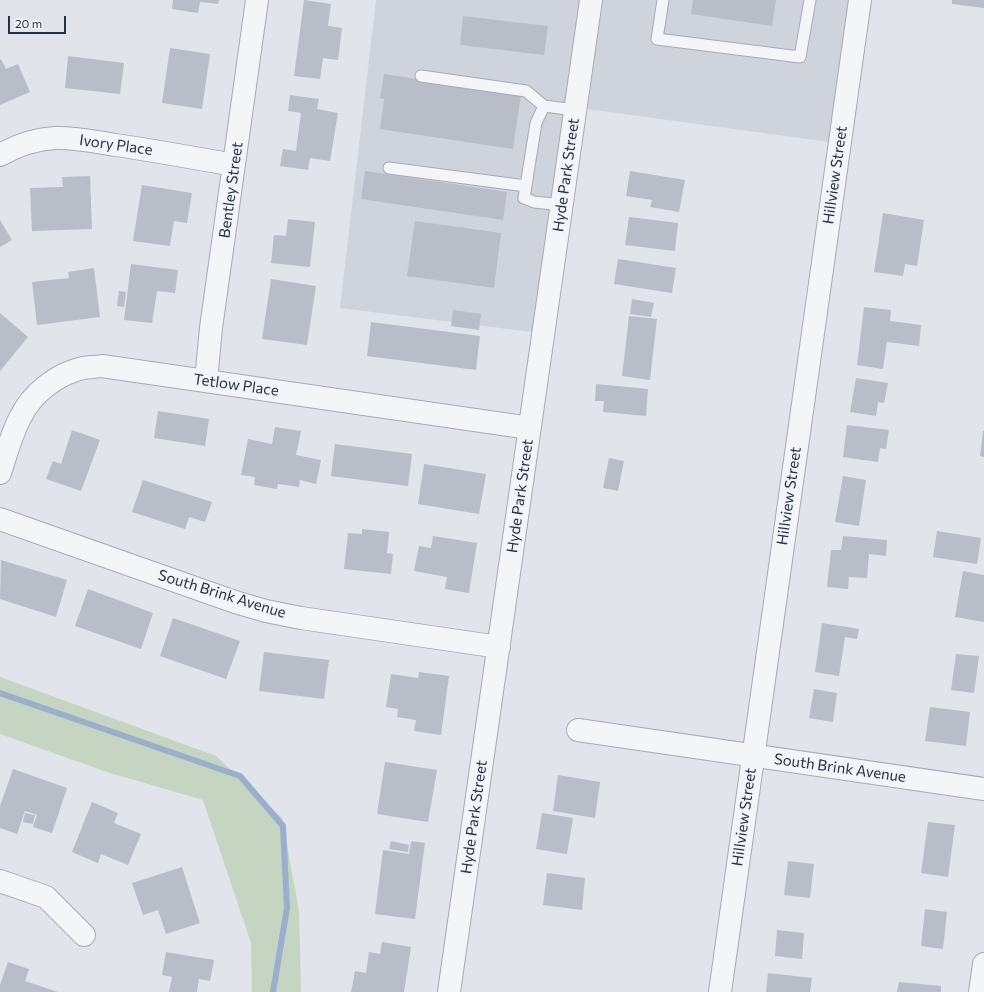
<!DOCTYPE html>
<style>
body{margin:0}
#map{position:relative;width:984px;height:992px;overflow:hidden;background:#e1e4ea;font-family:Commissioner,sans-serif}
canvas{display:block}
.scale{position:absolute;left:8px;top:16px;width:58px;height:18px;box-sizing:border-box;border:2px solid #283043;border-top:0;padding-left:5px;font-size:12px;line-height:14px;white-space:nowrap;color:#283043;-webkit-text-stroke:3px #f0f3f7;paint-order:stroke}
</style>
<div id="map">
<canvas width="984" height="992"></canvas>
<div class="scale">20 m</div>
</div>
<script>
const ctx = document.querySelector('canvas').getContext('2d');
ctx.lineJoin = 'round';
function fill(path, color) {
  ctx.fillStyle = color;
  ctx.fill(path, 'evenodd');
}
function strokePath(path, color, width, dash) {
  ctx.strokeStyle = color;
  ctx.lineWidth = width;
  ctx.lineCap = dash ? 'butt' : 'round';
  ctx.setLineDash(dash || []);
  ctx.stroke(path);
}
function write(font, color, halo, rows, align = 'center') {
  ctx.font = font + ' Commissioner,sans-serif';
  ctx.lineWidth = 3;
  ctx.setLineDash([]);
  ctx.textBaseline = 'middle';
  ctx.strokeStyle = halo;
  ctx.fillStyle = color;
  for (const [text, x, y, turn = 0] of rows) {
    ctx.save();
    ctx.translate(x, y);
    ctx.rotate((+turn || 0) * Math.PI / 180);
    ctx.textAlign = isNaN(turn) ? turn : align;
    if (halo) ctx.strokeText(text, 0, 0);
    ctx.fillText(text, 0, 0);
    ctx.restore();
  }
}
const built = new Path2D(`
 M376 0H580L532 332 340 308Z
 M603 0H849L829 142 587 109Z`);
const green = new Path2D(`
 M0 677 216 756 282 818 299 911 301 992H252L251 943 203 800 110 773 0 734Z`);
const stream = new Path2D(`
 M0 693 240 776 283 826 287 908 273 992`);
const building = new Path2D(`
 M173 0H219L218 4 200 2 198 13 172 9Z
 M304 0 331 4 328 26 342 28 338 60 323 58 320 79 294 76Z
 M693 0H776L772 26 691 14Z
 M952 0H984V8L952 4Z
 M463 16 548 26 544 55 460 45Z
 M170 48 210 54 202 109 162 103Z
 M68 56 124 63 120 94 65 88Z
 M1 59 6 69 18 64 30 92 0 105V60Z
 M384 74 521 95 513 149 380 129 384 99 380 98Z
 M290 95 319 99 317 109 338 113 330 161 310 158 308 170 280 166 283 149 296 151 301 113 288 111Z
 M365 171 507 192 503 220 361 199Z
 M630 171 685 180 679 212 650 207 652 200 626 196Z
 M90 176 92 229 32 231 30 188 63 187 62 177Z
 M142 185 192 193 187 223 174 221 170 246 133 241Z
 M883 213 924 220 917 266 905 264 903 276 874 272Z
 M629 217 678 223 675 251 625 245Z
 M288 219 315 222 310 267 271 263 274 235 286 236Z
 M0 220 12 240 0 247Z
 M415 221 501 233 494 288 407 276Z
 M618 259 676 268 672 293 614 284Z
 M131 264 178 270 175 293 157 291 152 323 124 320Z
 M94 268 100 317 37 325 32 282 69 278 68 272Z
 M271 279 316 286 307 345 262 339Z
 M119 291 126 292 124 307 117 306Z
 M632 299 654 303 651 317 630 314Z
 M864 307 891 310 890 321 921 325 919 346 887 342 883 369 857 365Z
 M453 310 481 314 479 330 451 326Z
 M0 313 28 337 0 371Z
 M629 316 657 319 650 380 622 376Z
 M371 322 480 336 476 370 367 356Z
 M856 378 888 383 884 403 878 402 876 416 850 412Z
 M596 384 648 389 646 416 603 412 604 401H595Z
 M158 411 209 419 205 446 154 438Z
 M847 425 889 430 886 449 880 448 878 462 843 457Z
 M275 427 301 431 296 455 321 460 316 484 300 480 299 487 278 484 277 489 254 485 255 477 241 475 248 439 272 444Z
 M72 430 100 440 81 491 46 479 53 461 61 464Z
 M983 431H984V457L980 456Z
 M335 444 412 454 408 486 331 476Z
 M609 458 624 461 618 491 603 488Z
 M424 464 486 474 479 514 418 504Z
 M843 476 866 480 859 526 835 522Z
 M143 480 212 502 205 522 189 517 185 529 132 512Z
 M362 529 389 532 387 553 393 554 391 574 344 569 348 533 362 534Z
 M937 531 981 538 977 564 933 557Z
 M433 536 477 543 469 593 445 589 447 577 414 571 419 546 431 548Z
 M843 536 887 540 886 556 869 554 867 578 849 577 848 589 827 587 831 550H841Z
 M1 560 67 580 56 617 0 599Z
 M963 571 984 575V622L955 617Z
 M88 589 153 613 141 649 75 626Z
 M173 618 240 641 226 679 160 656Z
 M822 623 859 629 857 639 845 637 839 676 815 672Z
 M264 652 329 660 324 699 259 691Z
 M956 654 979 656 974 693 951 690Z
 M419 672 449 676 441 735 414 731 416 720 397 717 398 709 386 707 391 674 418 678Z
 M814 689 837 693 833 722 809 718Z
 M930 707 970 712 966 746 925 741Z
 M385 762 437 770 428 822 377 814Z
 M13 769 67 788 52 833 33 827 37 815 25 811 17 834 0 828V806Z
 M558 775 600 782 595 818 553 811Z
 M92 802 118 813 114 823 141 834 128 865 101 854 98 863 72 852Z
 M25 813 35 815 33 824 23 822Z
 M542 813 573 818 567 854 536 849Z
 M928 822 955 825 948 877 921 873Z
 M391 841 409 845 408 852 389 849Z
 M411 841 425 843 415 919 375 914 383 850 409 854Z
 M788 861 814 864 810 898 784 895Z
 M182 867 200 923 166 934 158 910 143 915 132 883Z
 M547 873 585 878 582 910 543 905Z
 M925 909 947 912 943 949 921 946Z
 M777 930 804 933 802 959 775 956Z
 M382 942 411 947 404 992H351L355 971 366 973 369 952 380 954Z
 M166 952 214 960 210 981 199 979 197 992H169L172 977 162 975Z
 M8 962 29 969 25 981 58 992H0V985Z
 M768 973 812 978 810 992H766Z
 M899 982 941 986V992H897Z`);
const lane = new Path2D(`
 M663 0 657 39 800 57 810 0
 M421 76 526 91 544 106 576 110
 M544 106 536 123 524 198 534 202 562 205
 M389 168 526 186`);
const street = new Path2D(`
 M0 155C16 146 36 139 55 138 75 137 96 142 116 145 156 151 195 158 234 165
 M206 381 211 328 257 0
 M0 473C6 455 11 435 20 418 32 393 57 374 83 368 89 367 96 367 102 366L530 428
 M0 519 235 602 266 611 301 618 499 647
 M578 730 984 789
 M0 881 46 897 84 935
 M449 992 591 0
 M720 992 860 0
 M980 992 984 964`);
const streetNames = [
 ["Ivory Place",116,145,8],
 ["Hyde Park Street",566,175,-82],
 ["Hillview Street",835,175,-82],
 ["Bentley Street",231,190,-82],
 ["Tetlow Place",236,385,8],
 ["Hyde Park Street",520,496,-82],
 ["Hillview Street",789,496,-82],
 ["South Brink Avenue",222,594,17],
 ["South Brink Avenue",840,768,8],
 ["Hyde Park Street",474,817,-82],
 ["Hillview Street",744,817,-82]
];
fill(built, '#cfd3dc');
fill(green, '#c5d5c1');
strokePath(stream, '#9aafcc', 6);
fill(building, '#b8bdc8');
strokePath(lane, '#a6aab5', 13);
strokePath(street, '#a6aab5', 24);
strokePath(lane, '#f4f5f8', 11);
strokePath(street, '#f4f5f8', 22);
write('15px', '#283043', '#f0f3f7', streetNames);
</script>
